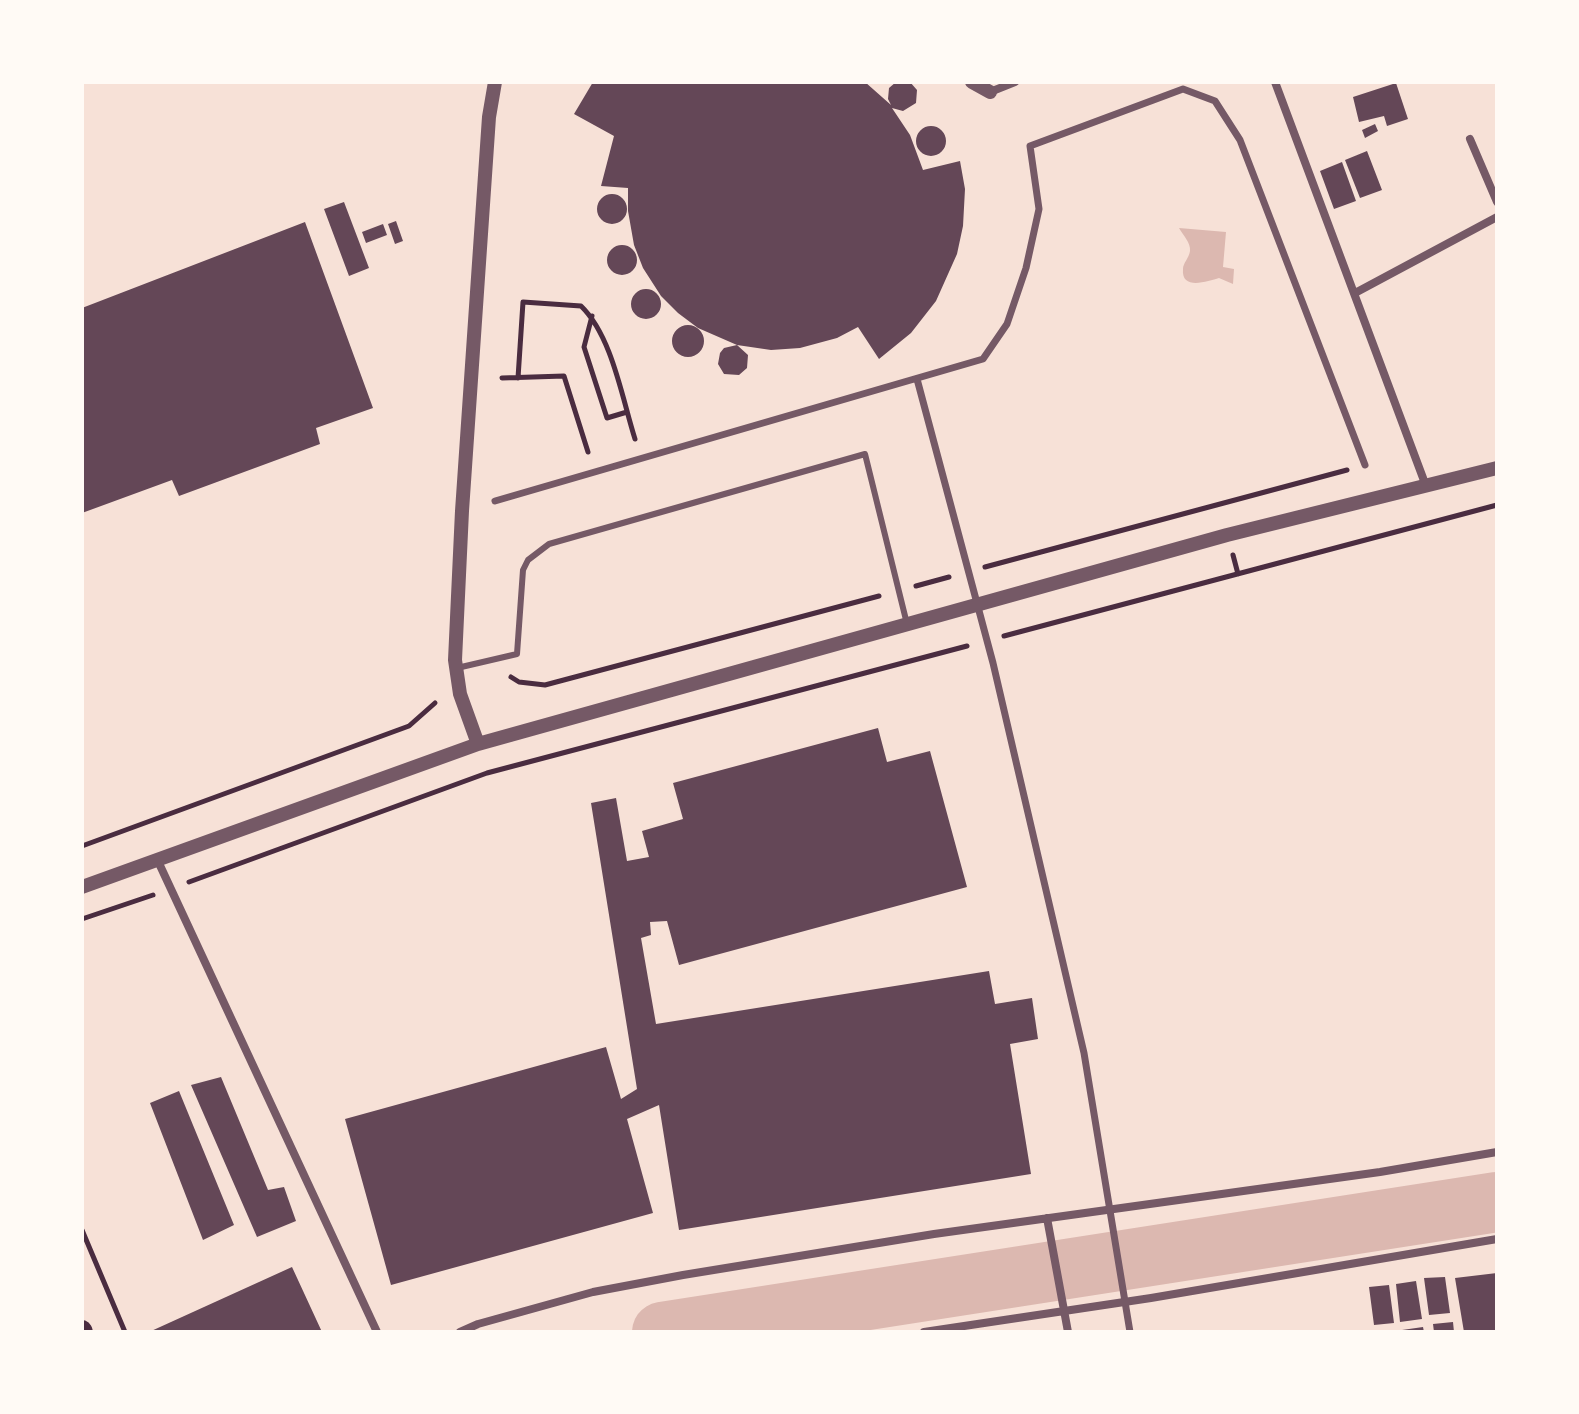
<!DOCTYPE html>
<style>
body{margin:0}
#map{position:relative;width:1579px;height:1414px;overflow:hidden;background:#f7e1d7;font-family:"Fira Sans",sans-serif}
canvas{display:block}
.frame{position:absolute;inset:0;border:84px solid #fffaf5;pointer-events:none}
</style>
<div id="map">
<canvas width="1579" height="1414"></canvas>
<div class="frame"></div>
</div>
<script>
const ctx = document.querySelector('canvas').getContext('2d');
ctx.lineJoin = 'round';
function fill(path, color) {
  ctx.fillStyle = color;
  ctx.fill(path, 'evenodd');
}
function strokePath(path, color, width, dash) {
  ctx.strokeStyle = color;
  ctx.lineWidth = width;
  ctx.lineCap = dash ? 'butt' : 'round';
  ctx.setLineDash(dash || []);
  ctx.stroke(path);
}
const water = new Path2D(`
 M1179 228 1226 232 1223 267 1234 269 1233 284 1219 278C1208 281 1181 291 1183 269 1183 263 1189 258 1190 251 1191 243 1183 235 1179 228Z`);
const river = new Path2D(`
 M662 1332 1497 1202`);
const building = new Path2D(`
 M593 82H865L891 105 888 99 889 88 896 82H910L917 90 916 103 903 111 892 108 910 135 923 170 960 161 965 189 963 226 957 254 936 301 911 333 879 359 858 327 837 338 800 348 771 350 737 345 748 355 747 368 739 375 724 374 718 364 720 353 724 348 737 345 698 328 678 313 661 296 643 268 634 245 628 211V188L601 186 614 136 574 114Z
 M1396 83 1408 119 1387 126 1384 116 1359 122 1353 97Z
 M1375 124 1378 131 1365 138 1362 130Z
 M916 141a15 15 0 1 1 30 0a15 15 0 1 1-30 0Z
 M1367 151 1382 190 1360 198 1345 160Z
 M1342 162 1356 201 1334 209 1320 171Z
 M597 209a15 15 0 1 1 30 0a15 15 0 1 1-30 0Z
 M344 202 369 268 349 276 324 209Z
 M396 221 403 241 395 244 388 224Z
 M305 222 373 408 316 428 320 444 179 496 172 480 82 513V308Z
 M383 224 387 235 366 243 362 232Z
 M607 260a15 15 0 1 1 30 0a15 15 0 1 1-30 0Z
 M631 304a15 15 0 1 1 30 0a15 15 0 1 1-30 0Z
 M672 341a16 16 0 1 1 32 0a16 16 0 1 1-32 0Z
 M878 728 887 762 930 751 967 887 679 965 667 921 650 922 651 935 641 938 656 1024 989 971 995 1004 1032 998 1038 1039 1010 1044 1031 1174 679 1230 659 1105 627 1119 653 1213 391 1285 345 1119 606 1047 621 1099 637 1089 591 803 616 798 627 861 649 857 642 831 683 819 673 783Z
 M221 1077 268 1190 284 1187 296 1221 257 1237 191 1085Z
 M179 1091 234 1225 203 1240 150 1103Z
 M292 1267 322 1332H149Z
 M1497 1273V1332H1464L1455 1278Z
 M1445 1277 1450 1313 1429 1315 1424 1278Z
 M1416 1281 1422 1319 1400 1322 1396 1284Z
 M1389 1285 1394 1323 1374 1325 1369 1287Z
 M1453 1322 1454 1332H1434L1433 1324Z
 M1423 1327 1424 1332H1402V1330Z`);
const path = new Path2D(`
 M592 316 584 347 607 418 627 412
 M502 378 564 376 588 452
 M518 378 523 302 581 306C612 336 622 398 635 439
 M1233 555 1238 574
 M985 567 1347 470
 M916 586 949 577
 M1004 636 1497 505
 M511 677 519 682 545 685 879 596
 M82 846 409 726 435 703
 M189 882 487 773 967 646
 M82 919 153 895
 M82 1230 125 1332`);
const service = new Path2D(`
 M457 668 517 654 523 570 528 560 549 544 865 454 907 624`);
const pedestrian = new Path2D(`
 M917 379 993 663 1084 1053 1130 1332
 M495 501 983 359 1007 324 1026 268 1039 209 1030 146 1183 89 1215 101 1240 140 1365 465`);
const minor = new Path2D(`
 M1275 82 1426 486
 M990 92 1015 82
 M1470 139 1497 202
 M1355 293 1497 217
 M157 859 377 1332
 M1047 1218 1068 1332
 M460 1332 478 1324 593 1292 683 1275 934 1234 1380 1172 1497 1152
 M924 1332 1151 1298 1497 1239`);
const tertiary = new Path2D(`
 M972 82 990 92
 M478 744 460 694 455 660 462 511 489 117 495 82
 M82 887 478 744 1227 535 1497 468`);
const primary = new Path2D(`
 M82 1330 83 1332`);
fill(water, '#dcb8b0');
strokePath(river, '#dcb8b0', 60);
fill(building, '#644757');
strokePath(path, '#4a2c40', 5);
strokePath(service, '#755966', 6);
strokePath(pedestrian, '#755966', 7);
strokePath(minor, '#755966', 8);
strokePath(tertiary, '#755966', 14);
strokePath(primary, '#4a2c40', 20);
</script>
